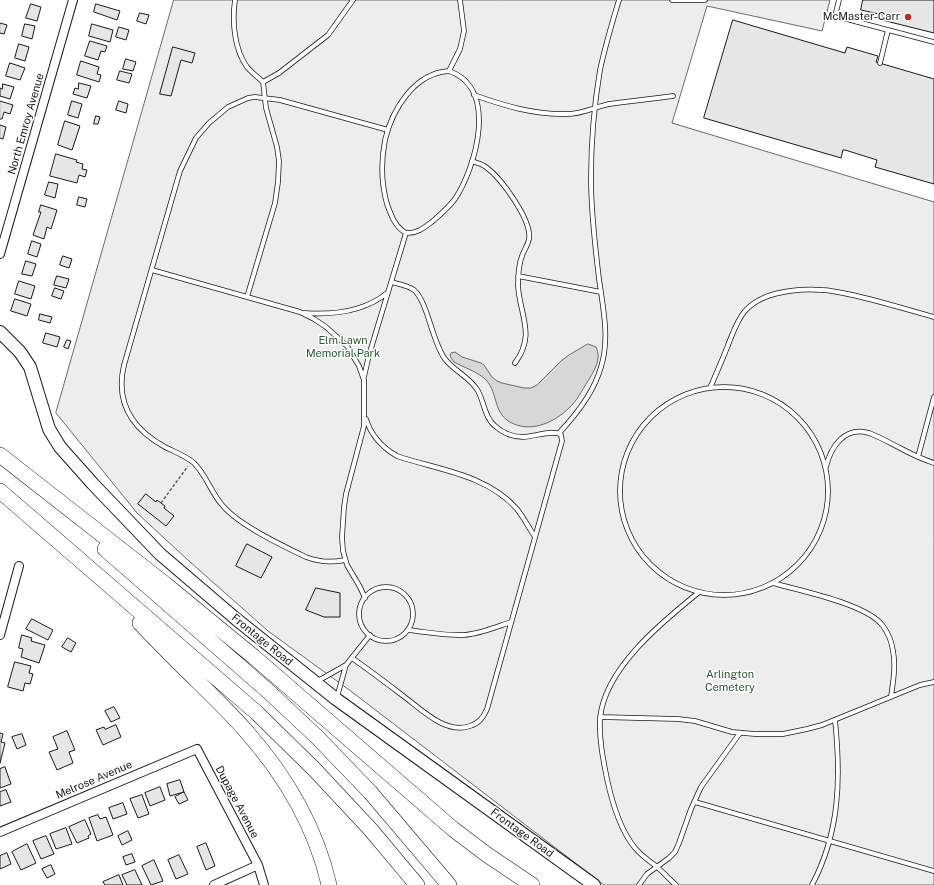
<!DOCTYPE html>
<style>
body{margin:0}
canvas{display:block;background:#fff}
</style>
<canvas width="934" height="885"></canvas>
<script>
const ctx = document.querySelector('canvas').getContext('2d');
ctx.lineJoin = 'round';
function fill(path, color) {
  ctx.fillStyle = color;
  ctx.fill(path, 'evenodd');
}
function strokePath(path, color, width, dash) {
  ctx.strokeStyle = color;
  ctx.lineWidth = width;
  ctx.lineCap = dash ? 'butt' : 'round';
  ctx.setLineDash(dash || []);
  ctx.stroke(path);
}
function write(font, color, halo, rows, align = 'center') {
  ctx.font = font + ' "Public Sans",sans-serif';
  ctx.lineWidth = 3;
  ctx.setLineDash([]);
  ctx.textBaseline = 'middle';
  ctx.strokeStyle = halo;
  ctx.fillStyle = color;
  for (const [text, x, y, turn = 0] of rows) {
    ctx.save();
    ctx.translate(x, y);
    ctx.rotate((+turn || 0) * Math.PI / 180);
    ctx.textAlign = isNaN(turn) ? turn : align;
    if (halo) ctx.strokeText(text, 0, 0);
    ctx.fillText(text, 0, 0);
    ctx.restore();
  }
}
const built = new Path2D(`
 M174 0H830L822 31 707 6 672 123 934 202V885H604L352 692 268 631 189 561 137 513 56 413Z`);
const water = new Path2D(`
 M588 344 596 347C602 359 594 371 588 381 582 390 577 401 569 408 555 422 533 432 514 424 492 415 499 394 486 380 480 373 463 367 454 362L451 358 450 355 451 353 455 352 462 357 481 363 484 365 492 377 497 381 502 383 524 388H531L537 385 561 361 569 355Z`);
const building = new Path2D(`
 M863 0H934V33L882 20 883 15 861 10Z
 M31 4 41 7 37 21 26 18Z
 M96 4 120 11 117 20 94 12Z
 M140 13 149 15 146 24 137 21Z
 M733 20 845 53 847 47 878 56 876 62 934 79V184L875 167 877 160 845 150H843L841 158 704 118Z
 M0 23 7 25 4 34 0 33Z
 M25 24 35 26 32 39 22 36Z
 M92 24 113 30 110 42 89 36Z
 M119 27 129 30 126 40 116 37Z
 M90 41 107 46 105 52 101 51 98 60 85 56Z
 M19 44 29 47 25 61 15 58Z
 M173 47 195 53 192 63 181 60 171 96 160 94Z
 M126 59 136 62 133 71 123 69Z
 M81 61 99 67 97 74 101 75 99 82 77 75Z
 M10 63 25 68 20 80 6 76Z
 M120 71 132 74 129 83 117 80Z
 M79 83 91 86 87 98 73 94 75 88 78 89Z
 M3 84 14 87 10 99 0 96V88L2 89Z
 M0 101 13 105 10 114 4 112 2 119H0Z
 M72 101 82 104 78 118 68 115Z
 M119 101 128 104 126 113 116 110Z
 M96 116 100 117 98 124H94Z
 M65 121 80 126 72 150 58 145Z
 M0 125 6 127 3 139 0 138Z
 M56 154 77 160 76 162 83 164 82 169 87 170 85 177 79 175 77 183 50 176Z
 M49 182 58 184 55 198 45 195Z
 M79 197 87 199 85 207 77 205Z
 M41 205 57 210 51 229 47 227 44 239 33 235 41 212H39Z
 M32 241 41 244 37 257 28 254Z
 M63 256 72 259 69 268 60 265Z
 M26 261 36 264 32 276 22 274Z
 M57 276 69 279 66 288 54 285Z
 M19 281 35 286 31 299 15 294Z
 M55 288 64 291 61 299 52 296Z
 M15 299 31 304 27 316 11 311Z
 M40 314 52 317 50 323 39 320Z
 M46 333 60 337 57 347 43 343Z
 M67 340 71 341 68 349 64 347Z
 M146 494 156 502 157 500 165 506 164 508 174 516 166 526 138 504Z
 M247 544 272 557 261 578 236 566Z
 M316 588 340 593V617H324L306 610Z
 M32 619 53 630 48 640 26 629Z
 M22 635 32 638 31 641 45 645 39 663 21 657 23 649 19 648Z
 M68 638 76 643 71 652 62 647Z
 M15 662 31 666 29 673 33 674 30 684 25 683 23 691 8 687Z
 M114 707 120 718 111 722 105 711Z
 M116 725 121 737 103 745 96 730 104 727 105 729Z
 M67 731 75 750 69 752 73 763 57 770 49 752 58 749 53 737Z
 M0 733 3 734 1 742 5 743 0 763Z
 M22 734 26 745 17 749 12 737Z
 M5 767 11 784 0 788V769Z
 M180 780 184 792 170 796 167 784Z
 M160 787 165 800 150 806 145 793Z
 M6 790 11 802 0 806V792Z
 M184 792 188 800 179 804 175 797Z
 M142 795 149 814 138 818 130 799Z
 M123 803 127 814 113 819 109 808Z
 M98 815 100 819 106 817 113 835 97 841 89 818Z
 M85 820 91 834 88 836 89 838 77 843 69 827Z
 M66 828 72 844 56 849 50 834Z
 M128 831 132 840 122 845 118 836Z
 M46 836 54 854 41 859 33 841Z
 M206 843 215 866 206 870 197 847Z
 M27 844 36 863 21 870 12 852Z
 M7 853 11 864 0 869V856Z
 M132 854 135 862 126 865 123 857Z
 M179 855 188 874 176 879 168 860Z
 M154 860 163 881 151 885 142 866Z
 M51 865 55 874 47 878 42 869Z
 M135 870 142 885H127L122 875Z
 M119 875 123 885H105L103 882Z`);
const path = new Path2D(`
 M161 503 188 466`);
const lane = new Path2D(`
 M235 0C232 21 234 49 247 67 252 73 258 77 263 82L266 108 277 147 279 161 278 182 275 203 247 297
 M672 0H705
 M839 0 835 16 934 42
 M880 63 888 30
 M263 82 279 73 328 35 353 0
 M474 95C505 106 535 115 567 114 582 114 595 107 609 104 630 101 652 99 673 96
 M472 161C477 163 482 164 486 167 501 178 532 220 529 239 528 245 524 250 522 256 518 266 518 276 518 286 520 316 536 335 515 363
 M406 233C395 227 391 215 387 204 381 183 381 161 385 140 392 110 414 73 449 71
 M152 270 300 312 314 319 326 327 347 346 359 366 364 380V426L346 494 344 507 342 537 343 551 347 565 360 587 365 598
 M518 276 601 292
 M304 313C333 315 364 312 387 293
 M364 377 369 355 406 233C417 234 425 227 433 221 441 214 449 207 455 199 476 167 499 88 449 71L460 49 464 31 460 0
 M620 491a104 104 0 1 1 208 0a104 104 0 1 1-208 0Z
 M710 388C717 372 724 356 730 340 734 330 738 319 745 311 766 287 815 287 843 293 874 299 904 309 934 317
 M366 419C371 435 383 448 397 456 438 470 486 474 517 509 524 518 529 528 535 537
 M559 433C577 414 594 392 601 367 610 338 603 308 599 279 595 246 591 213 591 179 591 143 594 106 600 70 605 47 612 23 619 0
 M918 457 934 397
 M826 467C831 446 845 426 869 433 880 437 890 443 900 448 911 454 922 459 934 463
 M345 560C331 563 319 562 306 557 283 546 239 525 223 506 211 493 207 476 194 463 186 456 175 452 165 447 132 429 115 403 124 365L180 171 196 138 209 123 228 107 248 98 255 97 280 100 388 130
 M773 583C801 591 867 604 883 626 888 633 892 643 893 651 896 666 893 682 891 697
 M359 614a27 27 0 1 1 54 0a27 27 0 1 1-54 0Z
 M408 630C427 632 445 636 464 635 480 634 496 627 511 622
 M352 658C369 670 385 682 402 695 420 708 445 735 470 726 479 723 483 718 487 709L562 441 561 435C555 429 532 437 523 437 513 437 503 433 495 426 485 418 484 402 478 391 470 377 455 372 445 359 432 342 428 302 414 290 407 285 398 284 391 282
 M346 665 370 635
 M316 682 346 665 337 697
 M600 717 678 719 695 721 732 732 755 734H783L807 729 822 725 920 685 934 682
 M695 802 934 871
 M639 885 647 874 669 858 675 852 679 843 691 809 701 787 740 733
 M676 885C669 879 663 872 656 866 649 861 641 855 635 848 620 830 612 802 607 779 603 759 599 739 600 719 604 669 662 622 698 593
 M812 885C840 832 841 778 835 720`);
const street = new Path2D(`
 M0 254 73 0
 M0 635 19 566
 M0 832 197 749 258 865 264 885
 M214 885 258 865`);
const secondary = new Path2D(`
 M0 332 20 352 30 367 49 429 60 447 93 484 160 554 236 619 336 699 594 885`);
const highway = new Path2D(`
 M0 455 165 584 254 657 453 829 486 854 532 885
 M0 491 257 713 315 770 371 830 417 885
 M105 549 268 691 317 737 370 792 449 885
 M140 623C152 636 165 649 178 662 201 685 225 707 246 731 285 775 316 828 329 885`);
const markers = [
 [908,17,4,"#c62828"]
];
const poiNames = [
 ["McMaster-Carr",900,17]
];
const streetNames = [
 ["North Emroy Avenue",26,124,-74],
 ["Frontage Road",262,640,39],
 ["Melrose Avenue",94,780,-23],
 ["Dupage Avenue",237,802,62],
 ["Frontage Road",522,833,36]
];
const parkNames = [
 ["Elm Lawn",343,341],
 ["Memorial Park",343,354],
 ["Arlington",730,675],
 ["Cemetery",730,688]
];
fill(built, '#ededed');
strokePath(built, '#6a6a6a', 1);
fill(water, '#d7d7d7');
strokePath(water, '#6a6a6a', 1);
fill(building, '#e6e6e6');
strokePath(building, '#1a1a1a', 1);
strokePath(lane, '#1a1a1a', 5.5);
strokePath(street, '#1a1a1a', 10);
strokePath(secondary, '#1a1a1a', 14);
strokePath(highway, '#1a1a1a', 16);
strokePath(path, '#5f5f5f', 1.5, [3, 2]);
strokePath(lane, '#fff', 4);
strokePath(street, '#fff', 8);
strokePath(secondary, '#fff', 12);
strokePath(highway, '#fff', 15);
for (const [x, y, r, color] of markers) {
  const dot = new Path2D();
  dot.arc(x, y, r, 0, 2 * Math.PI);
  ctx.fillStyle = color;
  ctx.fill(dot);
  strokePath(dot, '#fff', 1.5);
}
write('11px', '#1a1a1a', '#fff', poiNames, 'right');
write('11px', '#1a1a1a', '#fff', streetNames);
write('11px', '#2b5a34', '#fff', parkNames);
</script>
